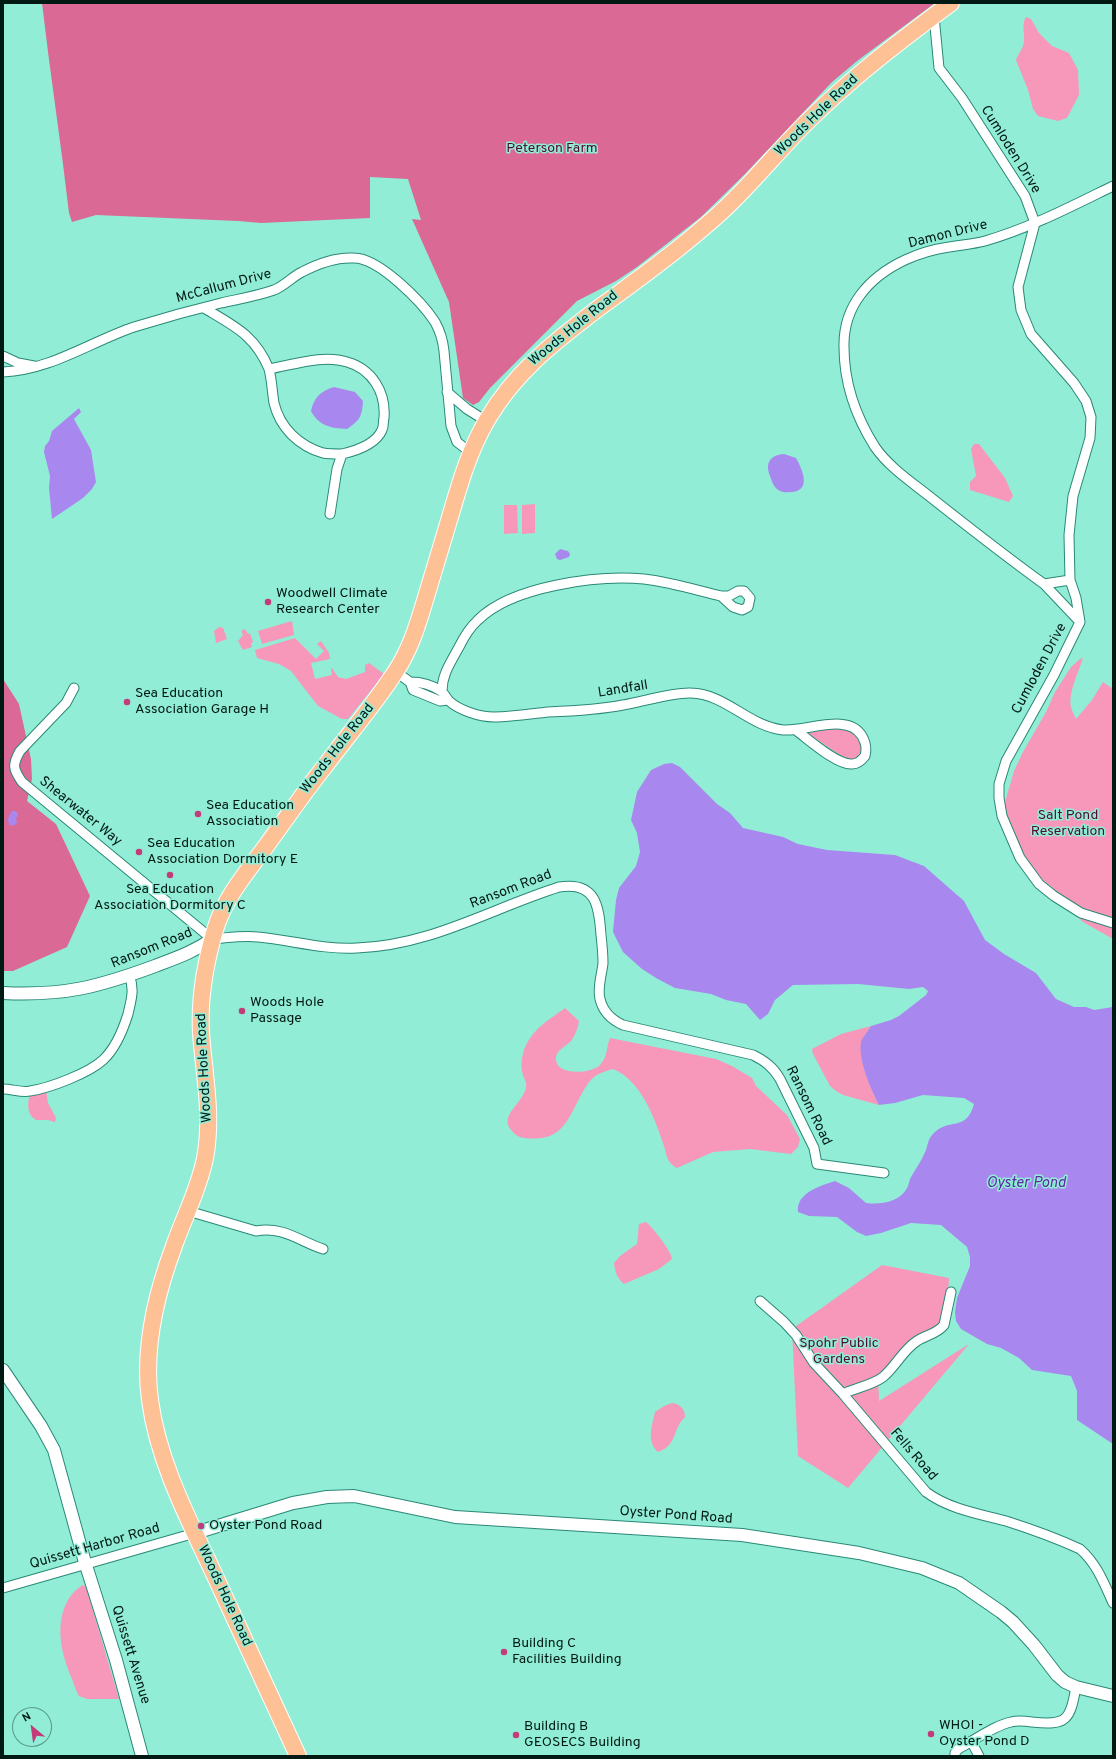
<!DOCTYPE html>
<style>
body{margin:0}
#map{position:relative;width:1116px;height:1759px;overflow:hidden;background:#92edd7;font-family:Overpass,sans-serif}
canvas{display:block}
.frame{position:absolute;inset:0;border:4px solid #001913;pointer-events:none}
.north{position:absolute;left:12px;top:1707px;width:40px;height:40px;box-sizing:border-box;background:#92edd7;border:1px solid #589889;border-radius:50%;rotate:331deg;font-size:11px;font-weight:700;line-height:16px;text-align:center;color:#001913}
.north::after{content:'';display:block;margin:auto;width:14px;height:18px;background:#c33b79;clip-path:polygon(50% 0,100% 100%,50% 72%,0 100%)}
</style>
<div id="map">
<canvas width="1116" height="1759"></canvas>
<div class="frame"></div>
<div class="north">N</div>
</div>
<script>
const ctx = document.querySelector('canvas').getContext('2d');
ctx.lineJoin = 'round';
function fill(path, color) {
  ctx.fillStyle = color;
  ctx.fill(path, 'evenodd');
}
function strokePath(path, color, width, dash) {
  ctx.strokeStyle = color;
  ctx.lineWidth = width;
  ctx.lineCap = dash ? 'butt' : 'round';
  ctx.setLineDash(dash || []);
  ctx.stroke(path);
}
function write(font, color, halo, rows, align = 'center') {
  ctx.font = font + ' Overpass,sans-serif';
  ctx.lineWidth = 3;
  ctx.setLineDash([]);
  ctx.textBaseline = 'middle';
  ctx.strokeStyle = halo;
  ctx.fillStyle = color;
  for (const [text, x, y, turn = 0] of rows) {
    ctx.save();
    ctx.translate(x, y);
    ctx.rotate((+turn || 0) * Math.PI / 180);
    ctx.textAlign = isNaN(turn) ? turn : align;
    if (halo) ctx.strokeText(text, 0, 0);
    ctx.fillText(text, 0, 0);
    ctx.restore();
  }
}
const green = new Path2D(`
 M1026 17 1031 19 1039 33 1052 46 1069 53 1078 70 1079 95 1067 118 1058 121 1038 116 1033 109 1028 90 1016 60C1018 54 1023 49 1024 42 1025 33 1021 25 1026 17Z
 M974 444H979L1005 478 1013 496 1009 502 970 490V482L976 476 971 449Z
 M535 504V533L522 534V505Z
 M504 505H517L518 533 504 534Z
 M292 621 294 635 262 644 258 631Z
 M219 627 223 628 227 639 216 643 214 631Z
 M245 629 248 634 250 633 253 642 251 643 252 647 243 650 238 641 243 635 241 631Z
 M295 638 316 659 324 651 317 644 321 641 329 653 330 659 311 663 315 679 332 675 331 669 332 668 338 677 346 679 365 672V665L369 663 384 674 348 719H342L318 706 291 671 279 664 257 658 255 650Z
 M1083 658C1079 671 1068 693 1071 707 1072 711 1074 715 1076 719L1092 700 1103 682 1113 689V939L1083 922 1063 903 1053 888 1045 882 1029 867 1020 852 1003 809 1014 771 1023 752 1046 712 1055 692 1071 667 1080 659Z
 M837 728C850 729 856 734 862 746L860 757 854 760 846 759 807 733 820 730Z
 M565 1008 579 1021C578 1028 575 1036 571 1041 566 1046 557 1050 556 1057 554 1076 589 1074 599 1066 608 1058 606 1047 610 1038L716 1059 732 1066 752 1078 756 1086 787 1115 800 1139 798 1147 791 1154 750 1149 713 1152 677 1168C667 1163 667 1156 664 1146 655 1119 641 1080 613 1069 606 1071 599 1073 594 1077 587 1083 584 1090 580 1097 566 1124 560 1142 525 1138 520 1138 515 1135 512 1131 497 1115 525 1103 526 1086 527 1082 524 1079 523 1075 520 1066 522 1053 526 1045 535 1027 550 1019 565 1008Z
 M871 1026C868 1031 863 1037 862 1042 858 1061 871 1088 879 1105L843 1095 836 1091 830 1086 813 1054 812 1049 841 1034Z
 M46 1090 48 1103 56 1118 55 1122 48 1120H36C27 1115 27 1104 30 1094Z
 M646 1222C653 1228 671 1250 672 1259L659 1269 624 1284C617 1278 615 1272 614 1263L620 1256 637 1244 639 1224Z
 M882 1265 949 1278 947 1313 931 1336 903 1352 878 1377 879 1401 969 1344 848 1488 798 1456 792 1329Z
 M672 1403C680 1404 685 1409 685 1417 672 1429 678 1445 658 1452 646 1441 652 1426 655 1412L664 1406Z
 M83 1585 86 1587 119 1699H87L79 1696C76 1691 74 1684 72 1679 60 1652 53 1617 73 1593 76 1590 79 1587 83 1585Z`);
const forest = new Path2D(`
 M42 3H935L857 61 832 82 745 174 701 217 637 267 616 281 577 301 490 388 479 402 473 405 463 398 449 302 412 219 421 220 408 179 370 177V218L261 223 238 221 96 215 72 222 69 213C61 143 50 73 42 3Z
 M3 679 19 704 31 759 32 779 27 801 56 824 90 896 67 947 13 971H3Z`);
const water = new Path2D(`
 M334 387 355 392 363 401C362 417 360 420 347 429 330 428 319 426 311 411 314 397 321 391 334 387Z
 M79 408 81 412 74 419 91 450 96 482 92 489 83 498 52 519 49 488 50 476 44 452 45 446 49 441 52 431Z
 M784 454 796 458C802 469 812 490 792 492 788 492 784 493 780 491 774 488 772 482 770 476 765 463 770 455 784 454Z
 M560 549 568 551 570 554 569 557 560 560 557 559 555 554Z
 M672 763 680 767 717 804 730 813 743 828 783 837 798 844 827 850 895 855 924 866 964 901 985 940 1004 954 1036 973 1056 999 1074 1007H1086L1094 1010 1113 1007V1444L1077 1420V1391L1071 1376 1032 1370 1019 1358 1001 1348 987 1344 961 1329 956 1321 955 1312 957 1298 970 1266V1257L967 1247 941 1225 911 1223 881 1233 866 1236 857 1232 837 1217 809 1216 798 1212C796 1193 820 1186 835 1181L849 1188 866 1203C880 1205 900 1202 907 1188 909 1185 909 1180 911 1177 916 1168 922 1160 926 1150 928 1144 928 1139 933 1134 948 1117 966 1133 974 1104L964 1098 923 1095 895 1103 879 1105C871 1089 858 1061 861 1042 863 1037 868 1031 871 1026L891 1020 899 1016 926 995 928 991 923 987 909 989 858 984 793 985 775 1000 768 1014 760 1020 746 1004 726 1000 711 994 675 988 656 978 642 969 623 952 613 932 616 900 619 888 636 866 640 852 637 833 631 820 637 792 651 770 664 764Z
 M12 811H15L18 813V816L16 818 17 823 13 826 10 825C6 821 9 816 12 811Z`);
const street = new Path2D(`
 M934 16 939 68 962 98 1025 196 1035 223 1018 287 1021 310 1031 334 1074 383 1086 401 1091 417 1090 438 1073 496 1069 535 1070 580 1076 598 1080 622 1054 675 1006 761 999 784V798L1002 816 1020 858 1039 884 1054 896 1081 913 1113 923
 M204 308C234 326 255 335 269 369
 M3 356 18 363 34 366
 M3 372C51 370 90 342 134 327 163 318 192 310 221 303 239 299 257 296 274 290 284 286 292 277 302 272 317 264 337 257 354 258 379 258 422 302 435 322 440 331 443 341 444 351L451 426 457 442 470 452
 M447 392 467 409 486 421
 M330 514 337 469 342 454C355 451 376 444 382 430 384 426 383 421 384 418 386 392 372 369 347 362 323 354 293 365 269 369 272 381 272 391 274 403 280 428 299 446 323 453 329 454 336 454 342 454
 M1070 580 1044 584C1005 556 967 526 929 496 910 481 889 467 875 447 856 417 844 382 844 347 843 306 869 277 905 260 918 254 935 249 949 247 961 245 974 244 985 241 1030 228 1072 206 1113 186
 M1044 584 1080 622
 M738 591H744L750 598 748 607 742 610 733 607 721 596H729Z
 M396 672 410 682 413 690 440 701 448 700
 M410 682C420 682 432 685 441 691 444 693 446 698 449 701 459 710 479 717 494 717 511 717 530 714 548 712 573 711 598 710 623 705 642 702 673 692 691 693 726 694 748 726 783 730 806 732 848 712 862 736 866 743 867 748 865 756 862 760 858 764 852 764 837 765 809 740 797 731
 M74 688 66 703 20 751C12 765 13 769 22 782L212 939C227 938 243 935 258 937 291 940 324 950 357 948 432 945 490 909 559 887 596 881 599 906 601 935 602 944 603 954 603 963 602 974 597 988 600 999 603 1012 612 1020 623 1025L753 1055C765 1061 773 1067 780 1079L814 1148 817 1164 884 1173
 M442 691C442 674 451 662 459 647 464 637 469 628 478 620 512 586 597 575 644 579 670 582 696 590 721 596
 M3 1089C12 1089 22 1093 30 1091 50 1088 89 1073 103 1060 116 1048 123 1030 128 1014 131 1000 135 990 129 975
 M188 1211 256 1231C283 1226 299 1241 323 1249
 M760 1301 784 1322 796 1335 814 1363 843 1394 926 1492C949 1509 979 1514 1006 1521 1031 1529 1056 1538 1080 1549 1097 1564 1104 1583 1113 1603
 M843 1394C855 1388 873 1385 883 1377 896 1366 903 1350 917 1341 926 1335 937 1334 944 1325L951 1292
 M3 1588 195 1533
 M971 1741 979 1756
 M955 1756V1753L958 1749C975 1740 993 1726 1011 1722 1018 1720 1025 1721 1032 1722 1067 1726 1070 1720 1076 1687`);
const secondary = new Path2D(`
 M3 993C64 996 98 987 155 966 176 958 194 952 212 939
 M3 1370 41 1426 54 1450 84 1559 116 1660 142 1756
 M195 1533 293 1503 327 1497 354 1496 455 1517 742 1535 859 1553 922 1568 959 1583 1001 1612 1013 1622 1034 1645 1057 1675 1065 1682 1076 1687 1113 1696`);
const highway = new Path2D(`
 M298 1756C270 1696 243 1636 215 1576 189 1520 158 1462 150 1400 143 1349 156 1294 174 1246 184 1217 199 1189 205 1158 213 1116 204 1075 201 1033 199 998 205 964 215 930 225 896 249 870 269 842 288 816 305 791 325 766 348 735 373 706 394 674 410 651 418 624 426 597 434 571 442 544 450 517 460 483 469 451 487 420 515 372 553 343 596 310 633 283 670 257 704 227 742 196 772 157 806 123 851 78 901 40 951 3`);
const markers = [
 [268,602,4,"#c33b79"],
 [127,702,4,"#c33b79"],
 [198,814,4,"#c33b79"],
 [139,852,4,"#c33b79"],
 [170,875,4,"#c33b79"],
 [242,1011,4,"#c33b79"],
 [201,1526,4,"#c33b79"],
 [504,1652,4,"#c33b79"],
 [931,1734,4,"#c33b79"],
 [516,1735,4,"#c33b79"]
];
const streetNames = [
 ["Woods Hole Road",817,116,-44],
 ["Cumloden Drive",1010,150,58],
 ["Damon Drive",948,235,-14],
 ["McCallum Drive",224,287,-15],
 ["Woods Hole Road",574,329,-39],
 ["Cumloden Drive",1040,669,-62],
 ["Landfall",623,690,-9],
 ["Woods Hole Road",338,749,-52],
 ["Shearwater Way",80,812,39],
 ["Ransom Road",511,890,-21],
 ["Ransom Road",152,949,-22],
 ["Woods Hole Road",205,1068,-93],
 ["Ransom Road",808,1106,64],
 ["Fells Road",913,1455,49],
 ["Oyster Pond Road",676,1516,4],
 ["Quissett Harbor Road",95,1547,-16],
 ["Woods Hole Road",224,1596,65],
 ["Quissett Avenue",130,1655,73]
];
const parkNames = [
 ["Peterson Farm",552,149],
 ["Salt Pond",1068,816],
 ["Reservation",1068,832],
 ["Spohr Public",839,1344],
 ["Gardens",839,1360]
];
const poiNames = [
 ["Woodwell Climate",276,594],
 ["Research Center",276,610],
 ["Sea Education",135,694],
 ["Association Garage H",135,710],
 ["Sea Education",206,806],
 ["Association",206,822],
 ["Sea Education",147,844],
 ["Association Dormitory E",147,860],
 ["Sea Education",170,890,"center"],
 ["Association Dormitory C",170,906,"center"],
 ["Woods Hole",250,1003],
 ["Passage",250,1019],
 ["Oyster Pond Road",209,1526],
 ["Building C",512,1644],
 ["Facilities Building",512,1660],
 ["WHOI -",939,1726],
 ["Oyster Pond D",939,1742],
 ["Building B",524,1727],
 ["GEOSECS Building",524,1743]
];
const waterNames = [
 ["Oyster Pond",1026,1184]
];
fill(green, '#f797ba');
fill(forest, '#da6996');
fill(water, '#a888ee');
strokePath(street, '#298976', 11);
strokePath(secondary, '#298976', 14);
strokePath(highway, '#fff', 18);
strokePath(street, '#fff', 9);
strokePath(secondary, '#fff', 12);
strokePath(highway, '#fec195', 16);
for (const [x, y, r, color] of markers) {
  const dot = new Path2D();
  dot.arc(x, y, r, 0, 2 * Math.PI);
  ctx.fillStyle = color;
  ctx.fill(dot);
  strokePath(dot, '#92edd7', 1.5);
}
write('14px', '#001913', '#92edd7', streetNames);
write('14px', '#520b2e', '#92edd7', parkNames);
write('14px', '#001913', '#92edd7', poiNames, 'left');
write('italic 15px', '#5c2ba1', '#92edd7', waterNames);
</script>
